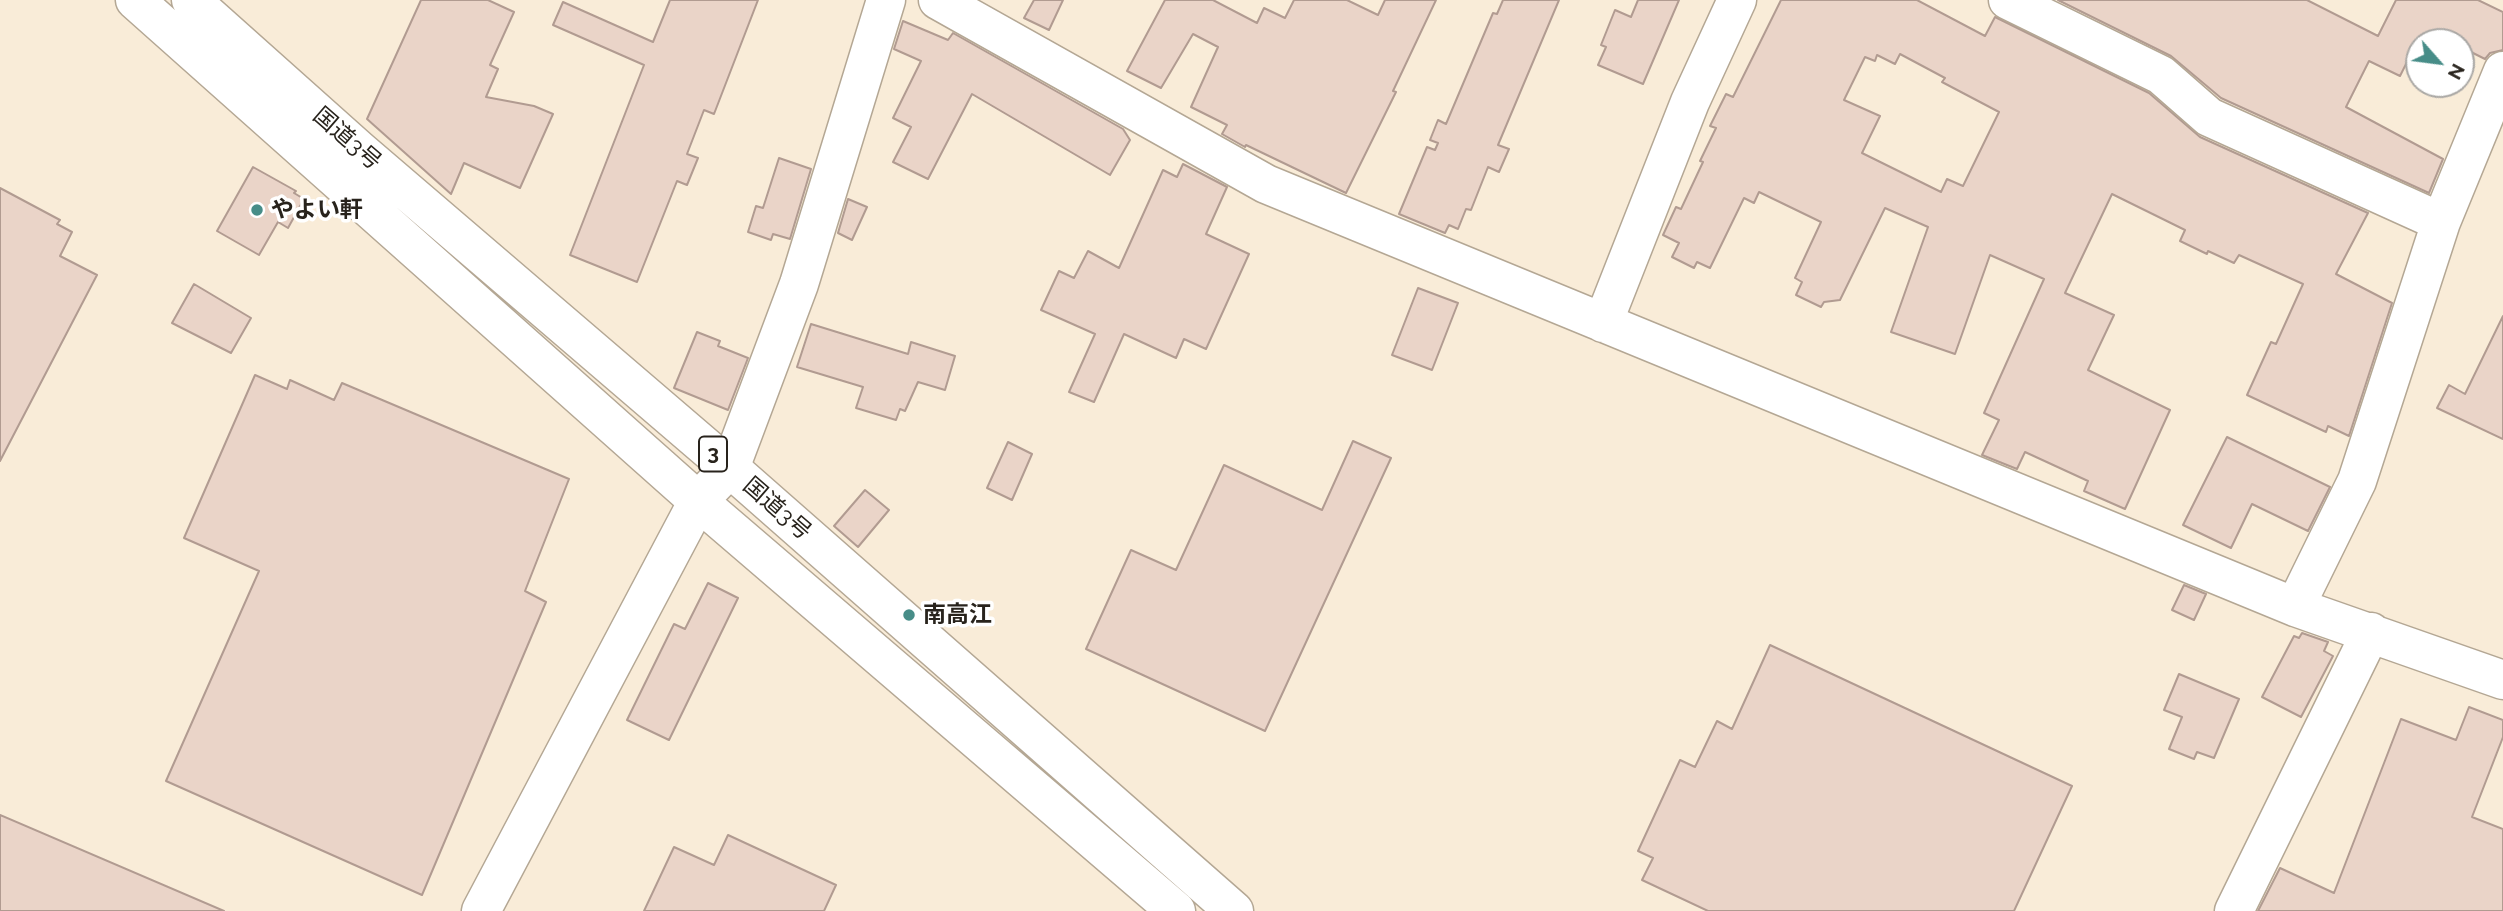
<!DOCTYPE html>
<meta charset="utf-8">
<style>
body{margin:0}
#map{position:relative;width:2503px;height:911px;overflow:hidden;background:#f9ecd8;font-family:Raleway,sans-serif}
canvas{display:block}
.north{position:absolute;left:2405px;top:28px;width:70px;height:70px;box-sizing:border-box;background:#fff;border:2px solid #a9a7a4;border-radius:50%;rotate:118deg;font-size:19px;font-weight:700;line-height:28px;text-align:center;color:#28231c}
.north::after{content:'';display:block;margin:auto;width:24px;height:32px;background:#478d88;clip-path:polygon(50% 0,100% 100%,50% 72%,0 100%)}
</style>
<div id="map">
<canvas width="2503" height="911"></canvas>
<div class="north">N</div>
</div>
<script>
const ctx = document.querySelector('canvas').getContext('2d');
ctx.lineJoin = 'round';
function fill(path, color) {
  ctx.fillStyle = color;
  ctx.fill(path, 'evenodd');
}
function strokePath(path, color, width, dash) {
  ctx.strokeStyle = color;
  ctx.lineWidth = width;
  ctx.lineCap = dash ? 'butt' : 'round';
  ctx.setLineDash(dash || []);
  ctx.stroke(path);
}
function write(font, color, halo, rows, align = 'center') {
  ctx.font = font + ' Raleway,"Noto Sans JP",sans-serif';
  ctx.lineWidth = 7;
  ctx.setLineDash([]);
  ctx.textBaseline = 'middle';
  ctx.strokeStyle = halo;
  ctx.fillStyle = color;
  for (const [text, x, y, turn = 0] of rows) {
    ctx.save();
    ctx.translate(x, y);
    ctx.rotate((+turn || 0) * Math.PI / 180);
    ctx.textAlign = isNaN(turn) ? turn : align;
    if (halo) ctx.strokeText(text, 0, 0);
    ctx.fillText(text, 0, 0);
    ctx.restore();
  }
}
const building = new Path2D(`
 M421 0H488L514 12 490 65 498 69 486 97 534 106 553 114 520 188 464 163 451 194 367 119Z
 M670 0H758L714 114 704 110 687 154 698 158 687 185 677 181 637 282 570 255 644 65 553 25 563 2 653 42Z
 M1034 0H1063L1049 30 1024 18Z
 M1165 0H1213L1257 23 1264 8 1285 18 1294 0H1347L1378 15 1385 0H1436L1393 91 1396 92 1346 193 1246 145 1245 147 1222 134 1227 125 1191 107 1218 47 1193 34 1161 88 1127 71Z
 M1503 0H1559L1498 145 1509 149 1499 172 1488 167 1471 210 1466 209 1458 229 1449 225 1445 233 1399 214 1427 147 1435 150 1438 143 1430 140 1438 120 1446 124 1493 13 1497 14Z
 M1638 0H1679L1643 84 1598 65 1606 47 1601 45 1615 10 1631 17Z
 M1781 0H1917L1985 36 1995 17 2149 93 2200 137 2368 213 2336 274 2392 303 2349 436 2328 426 2326 432 2247 395 2271 342 2276 344 2303 284 2239 255 2234 263 2208 251 2207 254 2180 241 2185 230 2112 194 2065 293 2114 315 2088 370 2170 410 2125 509 2084 491 2088 481 2025 452 2017 469 1982 455 1999 420 1984 413 2044 279 1990 255 1955 354 1891 332 1928 227 1885 208 1840 300 1824 302 1821 307 1796 295 1802 282 1795 278 1821 222 1759 192 1754 203 1744 198 1710 268 1697 262 1694 268 1672 257 1679 243 1663 235 1676 207 1681 209 1703 162 1700 161 1716 128 1710 126 1726 94 1733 97ZM1900 54 1945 78 1942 82 1999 112 1963 186 1947 179 1941 192 1862 153 1880 116 1844 100 1865 57 1875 61 1877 55 1895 64Z
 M2058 0H2307L2378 36 2396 0H2478L2503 12V50L2490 53 2485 59 2461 47V42H2417L2400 76 2369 61 2346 107 2443 159 2429 193 2221 98 2171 56Z
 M903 21 948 40 953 33 1123 129 1130 140 1110 175 972 94 928 179 893 162 911 127 893 118 921 61 894 49Z
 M779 158 811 169 790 239 773 234 771 240 748 232 756 206 763 208Z
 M1183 164 1227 187 1206 234 1249 254 1206 349 1184 339 1176 358 1124 334 1094 402 1069 392 1095 334 1041 310 1059 271 1074 278 1088 251 1119 268 1163 170 1177 177Z
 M253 167 296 191 294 193 304 199 288 228 278 222 259 255 217 231Z
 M0 188 60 220 57 224 72 232 60 256 97 275 0 461Z
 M848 199 867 207 852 240 838 233Z
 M194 284 251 318 231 353 172 323Z
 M1418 288 1458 303 1432 370 1392 355Z
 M2503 316V439L2437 408 2449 385 2465 394Z
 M811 324 908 354 911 342 955 356 945 390 918 382 905 411 900 409 896 420 856 408 863 387 797 367Z
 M697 332 720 341 718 346 748 358 728 410 674 388Z
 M255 375 287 389 290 380 334 400 342 383 569 479 525 591 546 602 422 895 166 781 259 571 184 538Z
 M2227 437 2330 487 2308 531 2252 504 2231 548 2183 525Z
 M1353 441 1391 458 1265 731 1086 649 1131 550 1176 570 1224 465 1322 510Z
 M1008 442 1032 454 1012 500 987 488Z
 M865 490 889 510 858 547 834 526Z
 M708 583 738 598 669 740 627 720 674 624 685 629Z
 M2184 585 2206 594 2194 620 2172 610Z
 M2302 633 2328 642 2324 651 2333 656 2301 717 2262 697 2294 636 2299 638Z
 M1770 645 2072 786 2014 911H1708L1642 880 1653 858 1638 851 1680 760 1695 767 1717 721 1732 729Z
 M2179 674 2239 699 2214 758 2197 752 2194 759 2169 749 2182 717 2164 710Z
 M2469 707 2503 720V737L2472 817 2503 829V911H2258L2280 868 2334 893 2401 719 2456 740Z
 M0 815 224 911H0Z
 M728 835 836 885 824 911H644L674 847 714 865Z`);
const minor = new Path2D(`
 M938 0 1266 184 2295 607 2503 680
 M2008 0 2161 75 2209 117 2441 222
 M1603 323 1690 102 1737 0
 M2295 607 2357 481 2441 222 2503 71
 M481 911 698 501 730 468 799 284 886 0
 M2234 911 2371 632`);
const highway = new Path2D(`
 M135 0 698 501 1176 911
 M191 0 359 150 730 468 1234 911`);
const markers = [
 [257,210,7,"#478d88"],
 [909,615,7,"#478d88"]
];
const shields = [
 [713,454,28]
];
const shieldNames = [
 ["3",713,454]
];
const streetNames = [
 ["国道3号",347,139,41],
 ["国道3号",777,509,41]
];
const poiNames = [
 ["やよい軒",271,210],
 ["南高江",923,615]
];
fill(building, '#ead4c8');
strokePath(building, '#b19b91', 2);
strokePath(minor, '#b4a794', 41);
strokePath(highway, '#b4a794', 41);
strokePath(minor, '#fff', 38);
strokePath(highway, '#fff', 38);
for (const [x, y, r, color] of markers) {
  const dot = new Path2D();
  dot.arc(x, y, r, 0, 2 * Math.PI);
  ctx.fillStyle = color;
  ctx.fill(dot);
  strokePath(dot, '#fff', 2.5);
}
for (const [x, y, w] of shields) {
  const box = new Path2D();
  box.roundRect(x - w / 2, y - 17.5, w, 35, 5);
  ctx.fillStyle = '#fff';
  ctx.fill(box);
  strokePath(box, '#28231c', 2);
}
write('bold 21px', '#28231c', null, shieldNames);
write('23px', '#28231c', '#fff', streetNames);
write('bold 23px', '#28231c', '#fff', poiNames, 'left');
</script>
